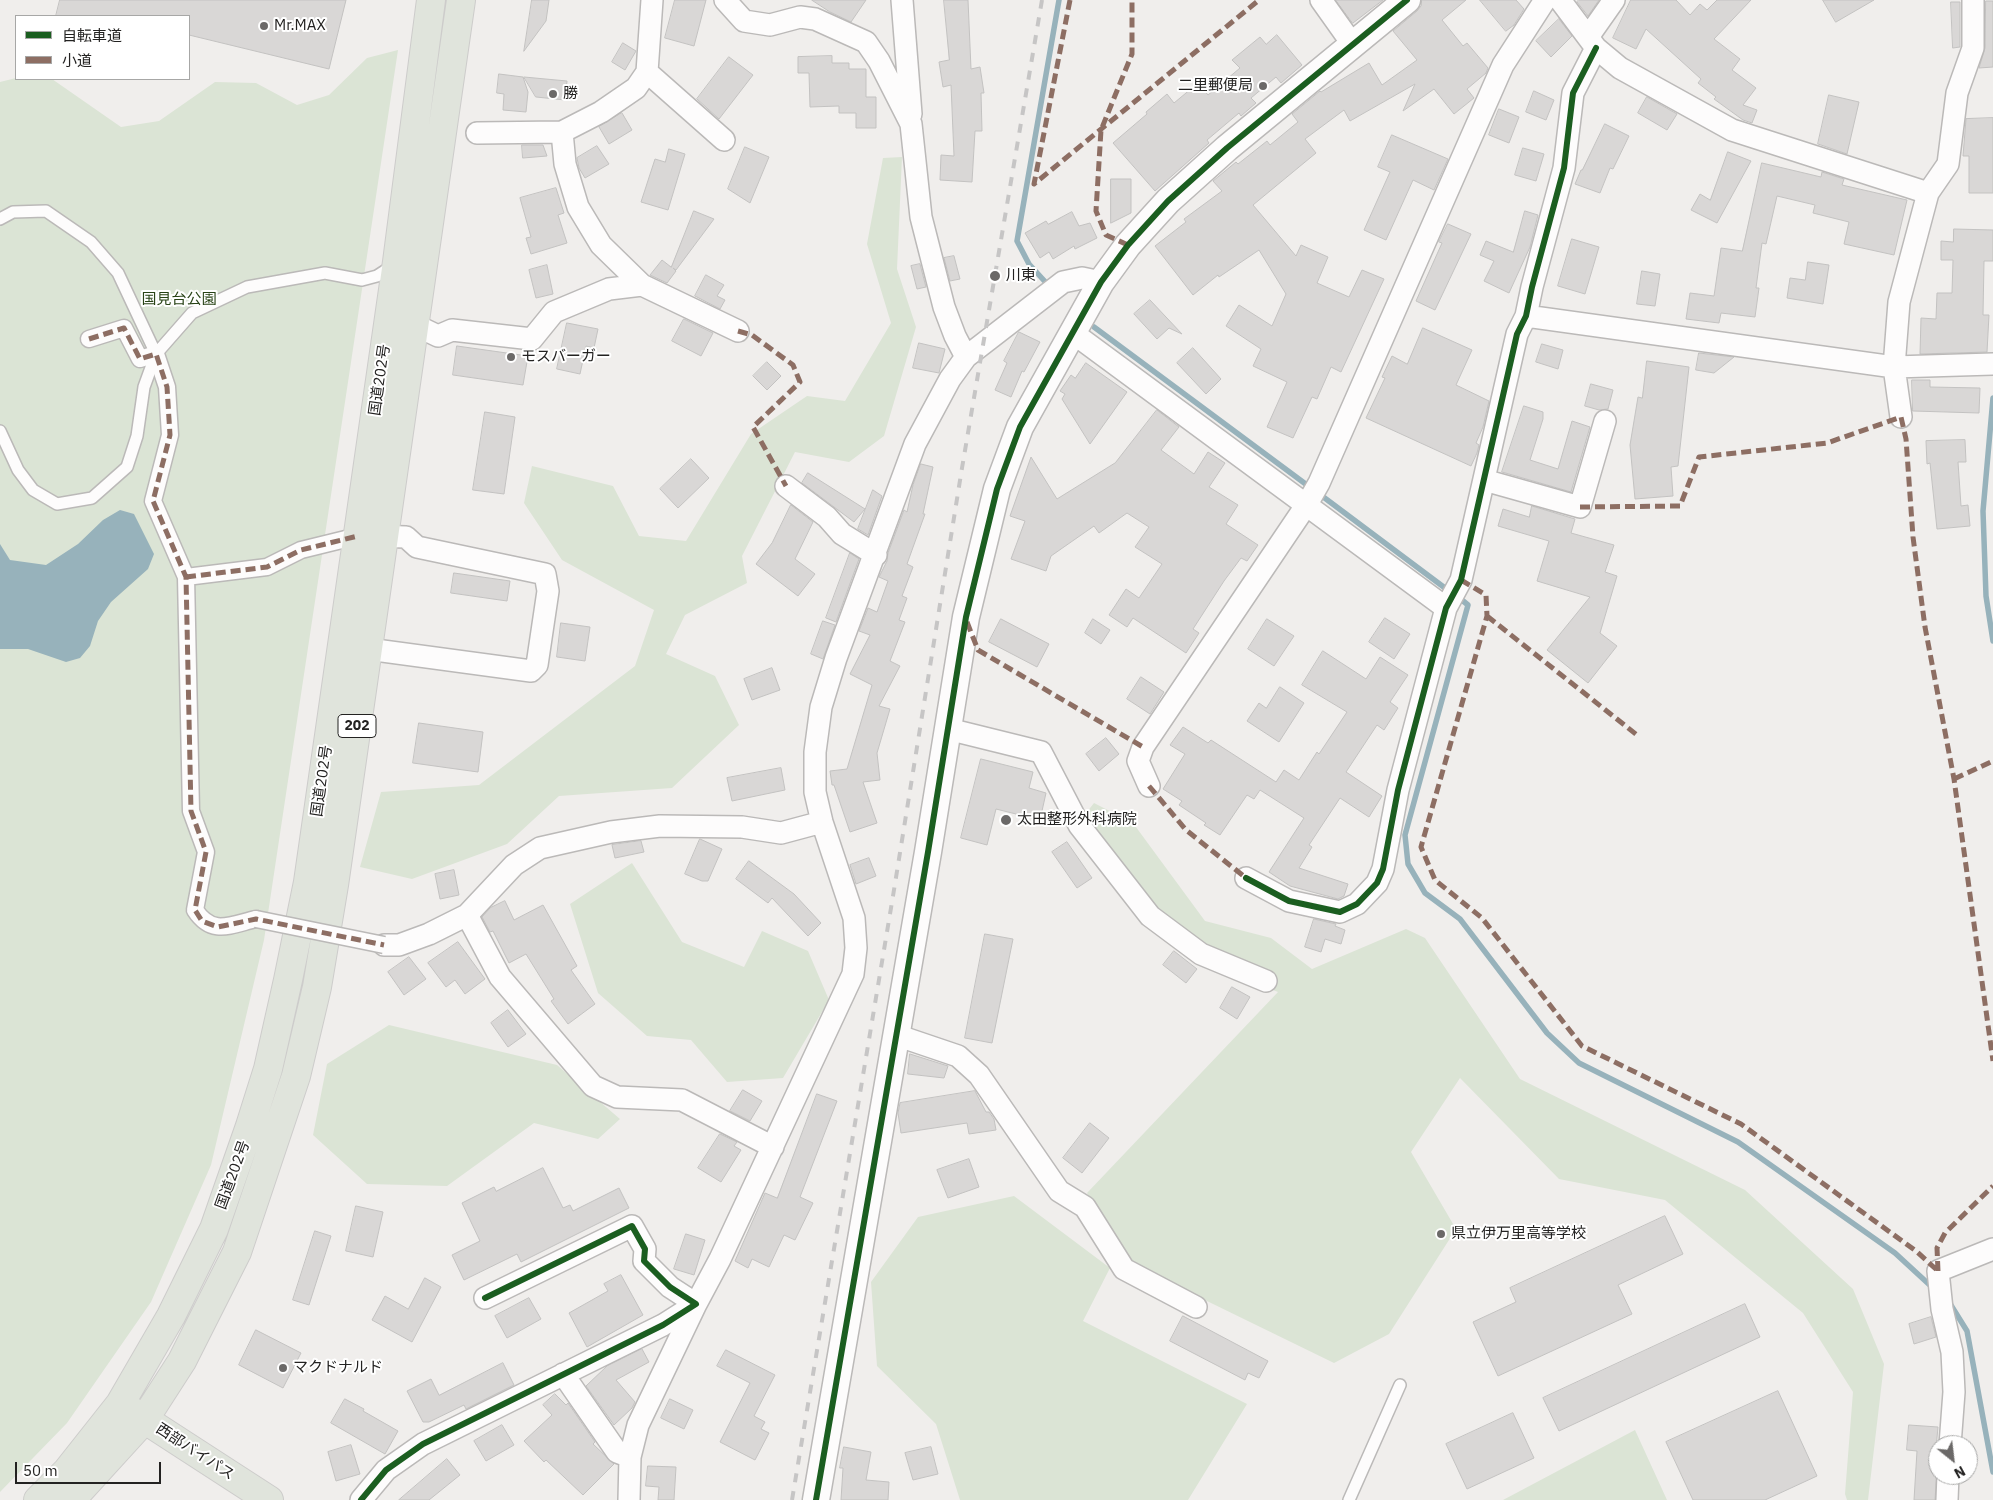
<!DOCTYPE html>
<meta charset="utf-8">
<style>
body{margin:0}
#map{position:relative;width:1993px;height:1500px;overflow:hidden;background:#f0eeec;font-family:"IBM Plex Sans","Noto Sans JP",sans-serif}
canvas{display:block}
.legend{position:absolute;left:15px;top:15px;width:175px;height:65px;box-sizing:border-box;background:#fff;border:1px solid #a7a7a6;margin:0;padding:6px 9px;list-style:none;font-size:15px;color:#232221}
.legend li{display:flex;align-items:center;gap:10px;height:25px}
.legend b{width:25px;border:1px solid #a7a7a6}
.north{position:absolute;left:1928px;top:1435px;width:50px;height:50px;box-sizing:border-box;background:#fff;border:1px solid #a7a7a6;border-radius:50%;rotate:151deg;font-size:14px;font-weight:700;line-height:20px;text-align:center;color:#232221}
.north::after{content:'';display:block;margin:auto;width:18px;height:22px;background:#6b6968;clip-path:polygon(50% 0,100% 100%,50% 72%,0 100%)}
.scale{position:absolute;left:15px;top:1462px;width:146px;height:22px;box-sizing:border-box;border:2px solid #232221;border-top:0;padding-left:6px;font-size:15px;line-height:18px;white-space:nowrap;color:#232221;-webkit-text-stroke:4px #fff;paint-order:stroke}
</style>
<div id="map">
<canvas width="1993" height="1500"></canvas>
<ul class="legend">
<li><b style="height:6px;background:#1b5e20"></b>自転車道</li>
<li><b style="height:6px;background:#8d6e63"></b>小道</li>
</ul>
<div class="north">N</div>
<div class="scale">50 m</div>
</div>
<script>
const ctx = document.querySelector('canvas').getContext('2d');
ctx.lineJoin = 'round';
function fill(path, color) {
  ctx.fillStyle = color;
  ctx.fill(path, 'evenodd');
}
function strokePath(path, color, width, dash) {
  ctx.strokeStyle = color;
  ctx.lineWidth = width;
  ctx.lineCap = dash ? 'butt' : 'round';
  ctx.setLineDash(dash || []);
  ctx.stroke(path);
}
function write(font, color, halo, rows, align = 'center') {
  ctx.font = font + ' "IBM Plex Sans","Noto Sans JP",sans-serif';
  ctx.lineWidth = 4;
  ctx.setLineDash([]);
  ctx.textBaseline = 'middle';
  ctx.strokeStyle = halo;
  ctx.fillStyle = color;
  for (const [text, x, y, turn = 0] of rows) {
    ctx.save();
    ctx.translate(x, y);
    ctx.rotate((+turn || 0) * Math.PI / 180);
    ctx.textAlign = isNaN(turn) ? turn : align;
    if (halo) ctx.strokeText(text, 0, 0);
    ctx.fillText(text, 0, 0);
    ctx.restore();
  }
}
const green = new Path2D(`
 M398 50 264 940 211 1165 151 1302 67 1423 0 1492V82L16 78 52 79 121 127 159 121 215 82 256 83 297 105 329 95 367 58Z
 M902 157 897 269 916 327 884 436 849 462 795 452 742 556 747 583 685 615 666 654 715 676 739 725 672 788 559 796 507 844 412 879 360 867 381 792 479 785 635 666 654 610 562 560 524 503 532 466 613 486 639 536 686 541 751 434 807 396 845 401 891 323 867 244 883 158Z
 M1094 803 1133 823 1205 921 1271 938 1312 969 1406 929 1425 938 1520 1079 1745 1190 1853 1289 1884 1364 1868 1500H1847L1845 1494 1853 1392 1803 1313 1665 1200 1559 1179 1460 1078 1411 1152 1456 1229 1389 1334 1334 1363 1127 1262 1087 1193 1278 992 1195 959 1072 831Z
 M632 863 682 942 744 967 762 931 808 951 829 1000 783 1078 727 1082 691 1040 647 1036 598 993 570 904Z
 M389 1025 557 1065 620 1119 598 1139 534 1123 447 1186 367 1184 313 1135 327 1064Z
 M1014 1196 1110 1268 1083 1321 1247 1404 1188 1500H960L936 1424 877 1366 871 1282 918 1217Z
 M1635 1430 1667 1500H1503Z`);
const water = new Path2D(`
 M120 510 134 514 154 554 148 569 111 602 98 621 90 646 80 658 66 662 28 649H0V544L10 560 46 565 78 544 103 520Z`);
const stream = new Path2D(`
 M1049 286 1029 264 1017 241 1059 0
 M1094 327 1311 488
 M1993 398 1983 511 1986 596 1993 641
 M1318 493 1449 591
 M1457 596 1468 605 1405 835 1408 864 1425 893 1460 919 1547 1033 1579 1063 1738 1142 1895 1253 1933 1288
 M1949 1302 1967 1331 1993 1472`);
const building = new Path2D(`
 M60 0H346L329 69 189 35V16H56Z
 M532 0H549L546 21 524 51Z
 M675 0H706L694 46 665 38Z
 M812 0H866L851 22 830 12Z
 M944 0H968L971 69 980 67 984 93H981L982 131H975L972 182 940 180 941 155 954 156 951 85 943 87 939 62 949 60Z
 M1336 0H1383L1353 23Z
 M1422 0H1466L1442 20 1463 46 1467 43 1488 68 1486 73 1467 89 1474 98 1454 114 1434 89 1403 111 1415 84 1350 121 1344 110 1305 139 1316 153 1253 205 1296 256 1301 245 1328 257 1317 283 1349 297 1362 270 1384 279 1341 372 1331 367 1317 399 1312 397 1293 438 1267 427 1287 382 1253 366 1261 349 1226 326 1239 305 1272 326 1286 294 1259 250 1219 277 1218 275 1193 295 1155 246 1186 222 1184 219 1222 191 1213 181 1236 162 1238 164 1267 141 1270 145 1298 122 1292 114 1320 91 1321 92 1369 63 1382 85 1417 60 1393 31 1417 11 1421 6Z
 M1480 0H1516L1524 9 1514 25 1506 31Z
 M1579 0H1599L1588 16 1577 2Z
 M1631 0H1676L1690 15 1700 4 1707 10 1717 0H1751L1714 39 1740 59 1732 70 1756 88 1743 105 1757 110 1752 123 1743 120 1714 99 1716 97 1698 83 1701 79 1646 29 1636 49 1613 38Z
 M1823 0H1874L1836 22Z
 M1986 1H1993V67L1979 68 1985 48Z
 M1951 2H1960V47L1953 48Z
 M1559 19 1572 36 1551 57 1536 41Z
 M1277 35 1302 65 1281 83 1276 77 1251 98 1256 103 1241 116 1239 113 1207 140 1209 143 1155 191 1113 143 1147 114 1146 112 1167 94 1174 103 1198 83 1208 95 1240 68 1232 60 1260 37 1266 44Z
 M623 43 636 51 625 70 612 62Z
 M832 56V63H849V69H866V97H876V128H856V113H839V106L810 107 809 73H798V57Z
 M729 57 753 75 719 119 697 99Z
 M499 74 523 77 528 92 526 112 503 110 504 94 497 93Z
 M524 77 567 81 565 100 536 97Z
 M1534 91 1554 100 1546 120 1526 112Z
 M1829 95 1859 102 1847 154 1818 144Z
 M1647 97 1677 114 1667 130 1638 113Z
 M1499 109 1519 117 1509 143 1489 135Z
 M622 113 632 130 609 144 599 127Z
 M1993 118V193H1969V156H1963L1966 119Z
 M1605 124 1629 136 1613 169 1610 168 1600 193 1575 184 1581 170H1582Z
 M1392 135 1448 159 1434 190 1413 180 1386 240 1364 230 1390 172 1378 167Z
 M522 145H543L547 156 523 158Z
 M597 146 609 164 585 178 579 168 577 158Z
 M745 147 769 157 750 203 728 189Z
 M1523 148 1544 154 1536 181 1515 175Z
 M669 149 685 154 668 210 641 202 655 159 665 162Z
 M1728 152 1751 161 1717 223 1691 210 1700 194 1710 200Z
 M1762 163 1821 177 1822 172 1844 179 1842 185 1907 200 1894 255 1844 244 1849 222 1813 213 1815 205 1777 196 1766 244 1762 243 1756 288H1759L1755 317 1721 313 1719 323 1686 319 1690 293 1714 296 1721 248 1742 251Z
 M1111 179H1131V213L1111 223Z
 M556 188 564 213 558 215 567 243 531 254 526 238 531 237 520 198Z
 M694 211 714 219 676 270 673 268 676 271 667 283 650 275 662 260 671 267Z
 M1525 211 1538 215 1530 247 1509 293 1484 281 1494 261 1480 255 1486 241 1513 252Z
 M1072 212 1079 226 1090 223 1097 238 1075 249 1074 246 1053 259 1049 252 1040 258 1025 233 1046 221 1048 224Z
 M1448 224 1471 234 1435 310 1416 301 1442 243 1439 242Z
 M1954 229 1993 230V261H1984L1983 315H1989L1987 352 1920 354 1921 318 1936 319 1937 293H1952L1953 260H1941V241L1953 242Z
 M1572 239 1599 247 1585 294 1558 286Z
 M954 256 960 279 950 281 944 258Z
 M1808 262 1829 265 1823 304 1787 298 1790 278 1805 280Z
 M920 264 926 287 917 289 911 266Z
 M547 265 553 294 536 298 529 270Z
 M1642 271 1660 274 1655 306 1637 304Z
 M706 275 724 285 717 296 725 300 720 309 695 296Z
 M1150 300 1182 334 1169 328 1157 339 1134 314Z
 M684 319 713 333 701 356 672 341Z
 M567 323 598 329 594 348 586 346 580 374 557 369Z
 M1423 328 1472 350 1456 385 1489 401 1483 427 1476 443 1479 445 1477 453 1471 466 1366 418 1385 378 1382 377 1392 356 1407 364Z
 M1019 332 1040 342 1024 372 1022 371 1011 397 995 390 1007 363 1004 361Z
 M919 343 945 349 939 373 913 368Z
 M1542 344 1563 350 1558 369 1536 362Z
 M457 346 528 356 523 385 453 375Z
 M1193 348 1221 379 1206 394 1177 363Z
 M1699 353 1734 357 1714 373 1696 370Z
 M1647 361 1689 367 1678 466 1671 467 1673 496 1635 499 1630 445 1638 397 1642 398Z
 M767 362 781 376 767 390 753 376Z
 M1086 363 1127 392 1090 444 1062 399 1065 394 1060 391 1071 375 1075 378Z
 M1912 380H1930V387L1980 388 1979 413 1913 411Z
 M1591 384 1613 390 1608 409 1599 410 1585 406Z
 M1524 406 1543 412V419L1530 460 1558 469 1572 421 1590 427 1571 492 1502 472Z
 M1157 410 1179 427 1161 450 1194 474 1208 452 1225 463 1209 487 1238 505 1226 524 1258 545 1247 561 1241 558 1224 581 1193 629 1199 633 1186 653 1133 618 1127 627 1109 615 1126 589 1139 598 1162 564 1135 547 1149 527 1127 513 1099 533 1094 526 1051 556 1046 571 1011 559 1025 521 1010 516 1031 457 1057 499 1115 463Z
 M485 412 515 417 504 494 473 490Z
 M1965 440 1966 462H1958L1961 506 1968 505 1970 526 1937 529 1930 463 1927 464 1926 441Z
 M691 459 709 478 678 508 660 489Z
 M921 464 933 467 923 514H925L907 564 913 567 902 596 907 598 899 620 905 622 890 661 900 666 879 706 890 709 877 753 880 780 863 782 877 823 850 832 834 785H832L830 771 847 769 872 685 850 674 870 635 859 631 868 608 877 612 888 581 879 577 887 561 888 553 904 510 907 512 913 485Z
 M808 473 865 509 854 522 802 483Z
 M873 490 882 496 868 535 858 529Z
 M791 505 813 522 795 559 815 574 798 596 756 564 772 543Z
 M1532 506 1575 519 1571 533 1614 545 1605 572 1617 576 1600 633 1617 646 1588 683 1547 650 1590 597 1537 581 1549 541 1498 526 1503 509 1529 517Z
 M850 553 859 559 836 622 826 618Z
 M454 573 510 581 507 601 451 593Z
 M1385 618 1410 634 1394 659 1369 642Z
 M1001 619 1049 644 1037 667 989 642Z
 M1093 619 1110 630 1101 644 1085 633Z
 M1267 619 1294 636 1274 666 1248 649Z
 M823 621 835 625 823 659 811 654Z
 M561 623 590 627 585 661 557 657Z
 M1323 651 1366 679 1380 657 1408 675 1390 702 1398 708 1384 730 1377 725 1346 772 1382 796 1369 817 1340 798 1309 845 1312 847 1299 868 1348 884 1344 896 1338 899 1290 886 1269 872 1304 818 1260 790 1254 799 1247 795 1220 835 1204 825 1206 823 1179 805 1182 801 1163 789 1185 754 1170 745 1183 727 1208 743 1211 740 1276 782 1284 770 1299 780 1317 752 1319 754 1347 712 1302 685Z
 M772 668 780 690 752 700 744 679Z
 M1141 677 1164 692 1150 714 1127 699Z
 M1280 687 1304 703 1279 742 1247 721 1259 703 1266 708Z
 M419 723 483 732 478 772 413 763Z
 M1106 738 1119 754 1099 771 1086 754Z
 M981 759 1033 772 1029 788 1046 793 1040 820 996 809 987 845 961 838Z
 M781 768 785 790 732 801 727 778Z
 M700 839 722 849 708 881H702L685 874Z
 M641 841 644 852 615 858 612 845Z
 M1067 842 1092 878 1077 888 1052 852Z
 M869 858 876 876 856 884 850 865Z
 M749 861 794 894 821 923 808 936 772 898 768 903 736 879Z
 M454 870 459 895 440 899 435 874Z
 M505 901 514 920 543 905 577 966 571 970 595 1004 568 1024 551 1001 554 999 526 954 509 963 493 931 490 932 482 917 490 908Z
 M1314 919 1336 924 1335 926 1345 930 1341 944 1325 939 1321 952 1305 947Z
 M985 934 1013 939 992 1043 965 1038Z
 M458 942 485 979 465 994 455 980 446 987 428 963Z
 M1174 951 1197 969 1186 983 1163 965Z
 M409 957 426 979 404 995 388 972Z
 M1232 987 1250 997 1237 1019 1220 1008Z
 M508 1010 526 1034 508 1047 491 1023Z
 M910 1054 948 1066 944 1078 908 1074Z
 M743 1090 762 1101 750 1121 730 1111Z
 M975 1091 986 1112H989L994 1119 996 1130 969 1134 967 1123 901 1133 898 1113 900 1103Z
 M817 1094 837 1101 800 1197 813 1203 795 1240 784 1235 769 1267 752 1259 748 1268 735 1261 765 1193 777 1198Z
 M1090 1123 1109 1138 1082 1173 1063 1158Z
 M720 1134 737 1142 734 1146 741 1150 721 1182 698 1168Z
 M969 1159 979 1187 948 1198 937 1170Z
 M543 1168 563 1208 570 1205 573 1211 619 1188 629 1208 521 1262 517 1254 464 1280 452 1255 480 1241 462 1203 494 1187 496 1191Z
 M356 1206 383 1212 373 1257 346 1251Z
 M1665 1216 1683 1254 1618 1285 1632 1314 1498 1376 1473 1322 1516 1302 1510 1288Z
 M315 1231 331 1236 309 1305 293 1300Z
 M686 1234 705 1240 694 1275 674 1269Z
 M621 1275 643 1315 587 1347 569 1313 608 1291 604 1284Z
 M425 1278 441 1287 412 1342 372 1320 385 1296 408 1309Z
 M529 1298 541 1319 507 1338 495 1316Z
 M1745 1304 1760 1337 1559 1431 1543 1398Z
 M1183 1316 1268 1361 1259 1378 1248 1373 1245 1380 1170 1341Z
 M1931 1317 1936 1337 1914 1344 1909 1324Z
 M256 1330 301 1353 283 1388 239 1365Z
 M642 1349 649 1362 616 1380 635 1402 632 1408 614 1425 586 1386 607 1366Z
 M726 1350 775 1375 754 1416 765 1422 761 1429 769 1433 755 1460 720 1442 750 1383 717 1366Z
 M503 1363 514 1385 466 1409 464 1405 429 1422H423L407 1391 431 1379 439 1395Z
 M1778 1391 1817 1476 1765 1500H1693L1666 1442Z
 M555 1394 566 1405 568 1403 595 1442 593 1444 614 1464 583 1495 546 1460 544 1462 524 1441 552 1415 543 1405Z
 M345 1399 364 1409 363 1411 398 1431 385 1454 331 1423Z
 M670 1399 693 1410 684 1429 661 1418Z
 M1513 1413 1534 1458 1467 1489 1446 1444Z
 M502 1425 514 1445 486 1461 474 1441Z
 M1909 1425 1938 1427 1934 1470H1937L1935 1500H1914L1917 1451 1907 1450Z
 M351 1445 360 1474 336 1481 328 1452Z
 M844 1447 871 1452 866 1480 889 1482 888 1500H841L843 1468H840Z
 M931 1447 938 1474 913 1480 905 1453Z
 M447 1459 460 1475 429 1500H399Z
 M648 1466 676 1467 674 1500H658L659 1487 646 1486Z`);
const service = new Path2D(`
 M0 219 13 212 46 211 91 242 118 273 156 354
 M0 431 18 470 33 490 57 504 92 498 127 467 137 436 144 387 156 354 192 313 247 287 325 273 362 280 377 276 394 265
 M1349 1500 1400 1385`);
const pedestrian = new Path2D(`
 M89 339 124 328 140 359 156 354 167 387 170 435 153 501 186 577 191 811 206 852 195 910C212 936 230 925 256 919
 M186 577 267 567 301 550 358 536`);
const minor = new Path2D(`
 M725 0 744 21 770 25 800 17 815 19 866 42 879 61 911 124 921 217 944 307 955 336 966 357
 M902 0 911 114
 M1321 0 1353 45
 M1560 0 1596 48 1620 68 1732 130 1928 193
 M1588 37 1614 0
 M647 72 724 140
 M562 132 565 164 578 207 601 245 642 285 738 331
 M477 133 562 132 601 112 636 88 647 72 652 0
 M1526 316 1894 367 1993 364
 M415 325 438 336 452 330 532 339 554 312 609 289 642 285
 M1073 333 1446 608
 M1901 417 1894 367 1899 302 1928 193 1948 164 1957 93 1973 48V0
 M1484 480 1580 507 1605 421
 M786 486 827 517 842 534 876 555
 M353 647 531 671 537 665 548 591 545 574 417 547 406 537 370 536
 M948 729 1041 752 1079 825 1150 916 1201 954 1266 981
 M1149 786 1138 761 1143 747 1307 504 1319 483 1503 65 1545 0
 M1246 878 1289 901 1340 912 1357 904 1377 883 1383 869 1398 790 1446 608 1461 580 1517 334 1526 316 1532 287 1564 168 1573 93 1596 48
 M467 915 500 977 593 1086 617 1097 682 1100 773 1147
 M384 945H399L429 934 467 915 514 865 540 848 611 832 660 826 742 827 781 833 822 822
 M896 1035 958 1056 979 1075 1059 1191 1085 1207 1124 1269 1196 1307
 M563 1374 617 1452 630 1457
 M1950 1445 1954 1392 1952 1352 1942 1309 1938 1271 1993 1249
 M361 1500 386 1470 423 1444 663 1325 696 1304 670 1287 644 1261 645 1249 632 1226 485 1298
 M629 1500 630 1457 638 1425 696 1304 720 1259 853 974 856 948 854 918 822 822 815 792V752L821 707 836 658 915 444 950 379 966 357 1063 282 1082 278 1101 282
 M1947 1500 1948 1475`);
const tertiary = new Path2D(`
 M816 1500 928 852 966 617 997 489 1020 427 1101 282 1128 245 1168 201 1227 148 1407 0`);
const trunk = new Path2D(`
 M130 1410 269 1500
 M38 1500 67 1471 120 1404 171 1316 214 1229 250 1126 268 1069 288 980 308 882 397 262 431 0
 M71 1500 144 1420 182 1361 237 1252 296 1076 317 987 334 885 461 0`);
const rail = new Path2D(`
 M792 1500 893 896 962 468 1042 0`);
const pedestrianBridge = new Path2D(`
 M256 919 384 945`);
const quiet = new Path2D(`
 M1070 0 1034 184 1259 0
 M1128 245 1106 235 1096 211 1101 130 1132 54V0
 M738 331 752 335 793 365 800 382 753 427 786 486
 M89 339 124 328 140 359 156 354 167 387 170 435 153 501 186 577 191 811 206 852 195 910 202 921 218 927 256 919 384 945
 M1580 507 1680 506 1699 457 1827 443 1901 417 1906 439 1913 537 1925 627 1954 779 1993 1061
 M186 577 267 567 301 550 358 536
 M1461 580 1486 595 1487 616 1421 847 1435 880 1482 918 1582 1046 1741 1124 1916 1251 1938 1271
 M1487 616 1637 735
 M967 622 978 650 1143 747
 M1954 779 1993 761
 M1149 786 1186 830 1246 878
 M1938 1271 1937 1248 1945 1233 1993 1186`);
const cycleway = new Path2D(`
 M1246 878 1289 901 1340 912 1357 904 1377 883 1383 869 1398 790 1446 608 1461 580 1517 334 1526 316 1532 287 1564 168 1573 93 1596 48
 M361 1500 386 1470 423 1444 663 1325 696 1304 670 1287 644 1261 645 1249 632 1226 485 1298
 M816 1500 928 852 966 617 997 489 1020 427 1101 282 1128 245 1168 201 1227 148 1407 0`);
const markers = [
 [264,26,5,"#6b6968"],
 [1263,86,5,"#6b6968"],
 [553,94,5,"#6b6968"],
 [995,276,6,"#6b6968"],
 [511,357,5,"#6b6968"],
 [1006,820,6,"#6b6968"],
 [1441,1234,5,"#6b6968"],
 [283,1368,5,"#6b6968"]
];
const shields = [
 [357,726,38]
];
const shieldNames = [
 ["202",357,726]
];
const poiNames = [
 ["Mr.MAX",274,26],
 ["二里郵便局",1253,86,"right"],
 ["勝",563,94],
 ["川東",1006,276],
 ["モスバーガー",521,357],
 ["太田整形外科病院",1017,820],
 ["県立伊万里高等学校",1451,1234],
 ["マクドナルド",293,1368]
];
const parkNames = [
 ["国見台公園",179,300]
];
const streetNames = [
 ["国道202号",380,380,-82],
 ["国道202号",322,781,-82],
 ["国道202号",233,1175,-70],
 ["西部バイパス",195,1452,33]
];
fill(green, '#dbe4d5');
fill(water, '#97b2bb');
strokePath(stream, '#97b2bb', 5.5);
fill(building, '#d9d7d6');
strokePath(building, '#c3c2c1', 1);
strokePath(service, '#bbb9b8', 14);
strokePath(pedestrian, '#bbb9b8', 19);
strokePath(minor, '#bbb9b8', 24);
strokePath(tertiary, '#bbb9b8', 29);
strokePath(trunk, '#cdcccb', 30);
strokePath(service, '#fdfcfc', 11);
strokePath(pedestrian, '#fdfcfc', 16);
strokePath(minor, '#fdfcfc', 21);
strokePath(tertiary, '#fdfcfc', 26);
strokePath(trunk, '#e0e4dc', 28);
strokePath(rail, '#c6c5c5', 4, [9, 9]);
strokePath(pedestrianBridge, '#bbb9b8', 19, []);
strokePath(pedestrianBridge, '#fdfcfc', 16);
strokePath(quiet, '#8d6e63', 5, [10, 5]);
strokePath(cycleway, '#1b5e20', 6);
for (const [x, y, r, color] of markers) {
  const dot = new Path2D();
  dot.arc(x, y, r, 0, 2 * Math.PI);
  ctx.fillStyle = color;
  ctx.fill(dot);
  strokePath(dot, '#fff', 2);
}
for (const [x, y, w] of shields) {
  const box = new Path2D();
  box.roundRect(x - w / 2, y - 11.5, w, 23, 4);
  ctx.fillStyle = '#fff';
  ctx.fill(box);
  strokePath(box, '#232221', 1);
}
write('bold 14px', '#232221', null, shieldNames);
write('15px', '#232221', '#fff', poiNames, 'left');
write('15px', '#284316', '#fff', parkNames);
write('15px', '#232221', '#fff', streetNames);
</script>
